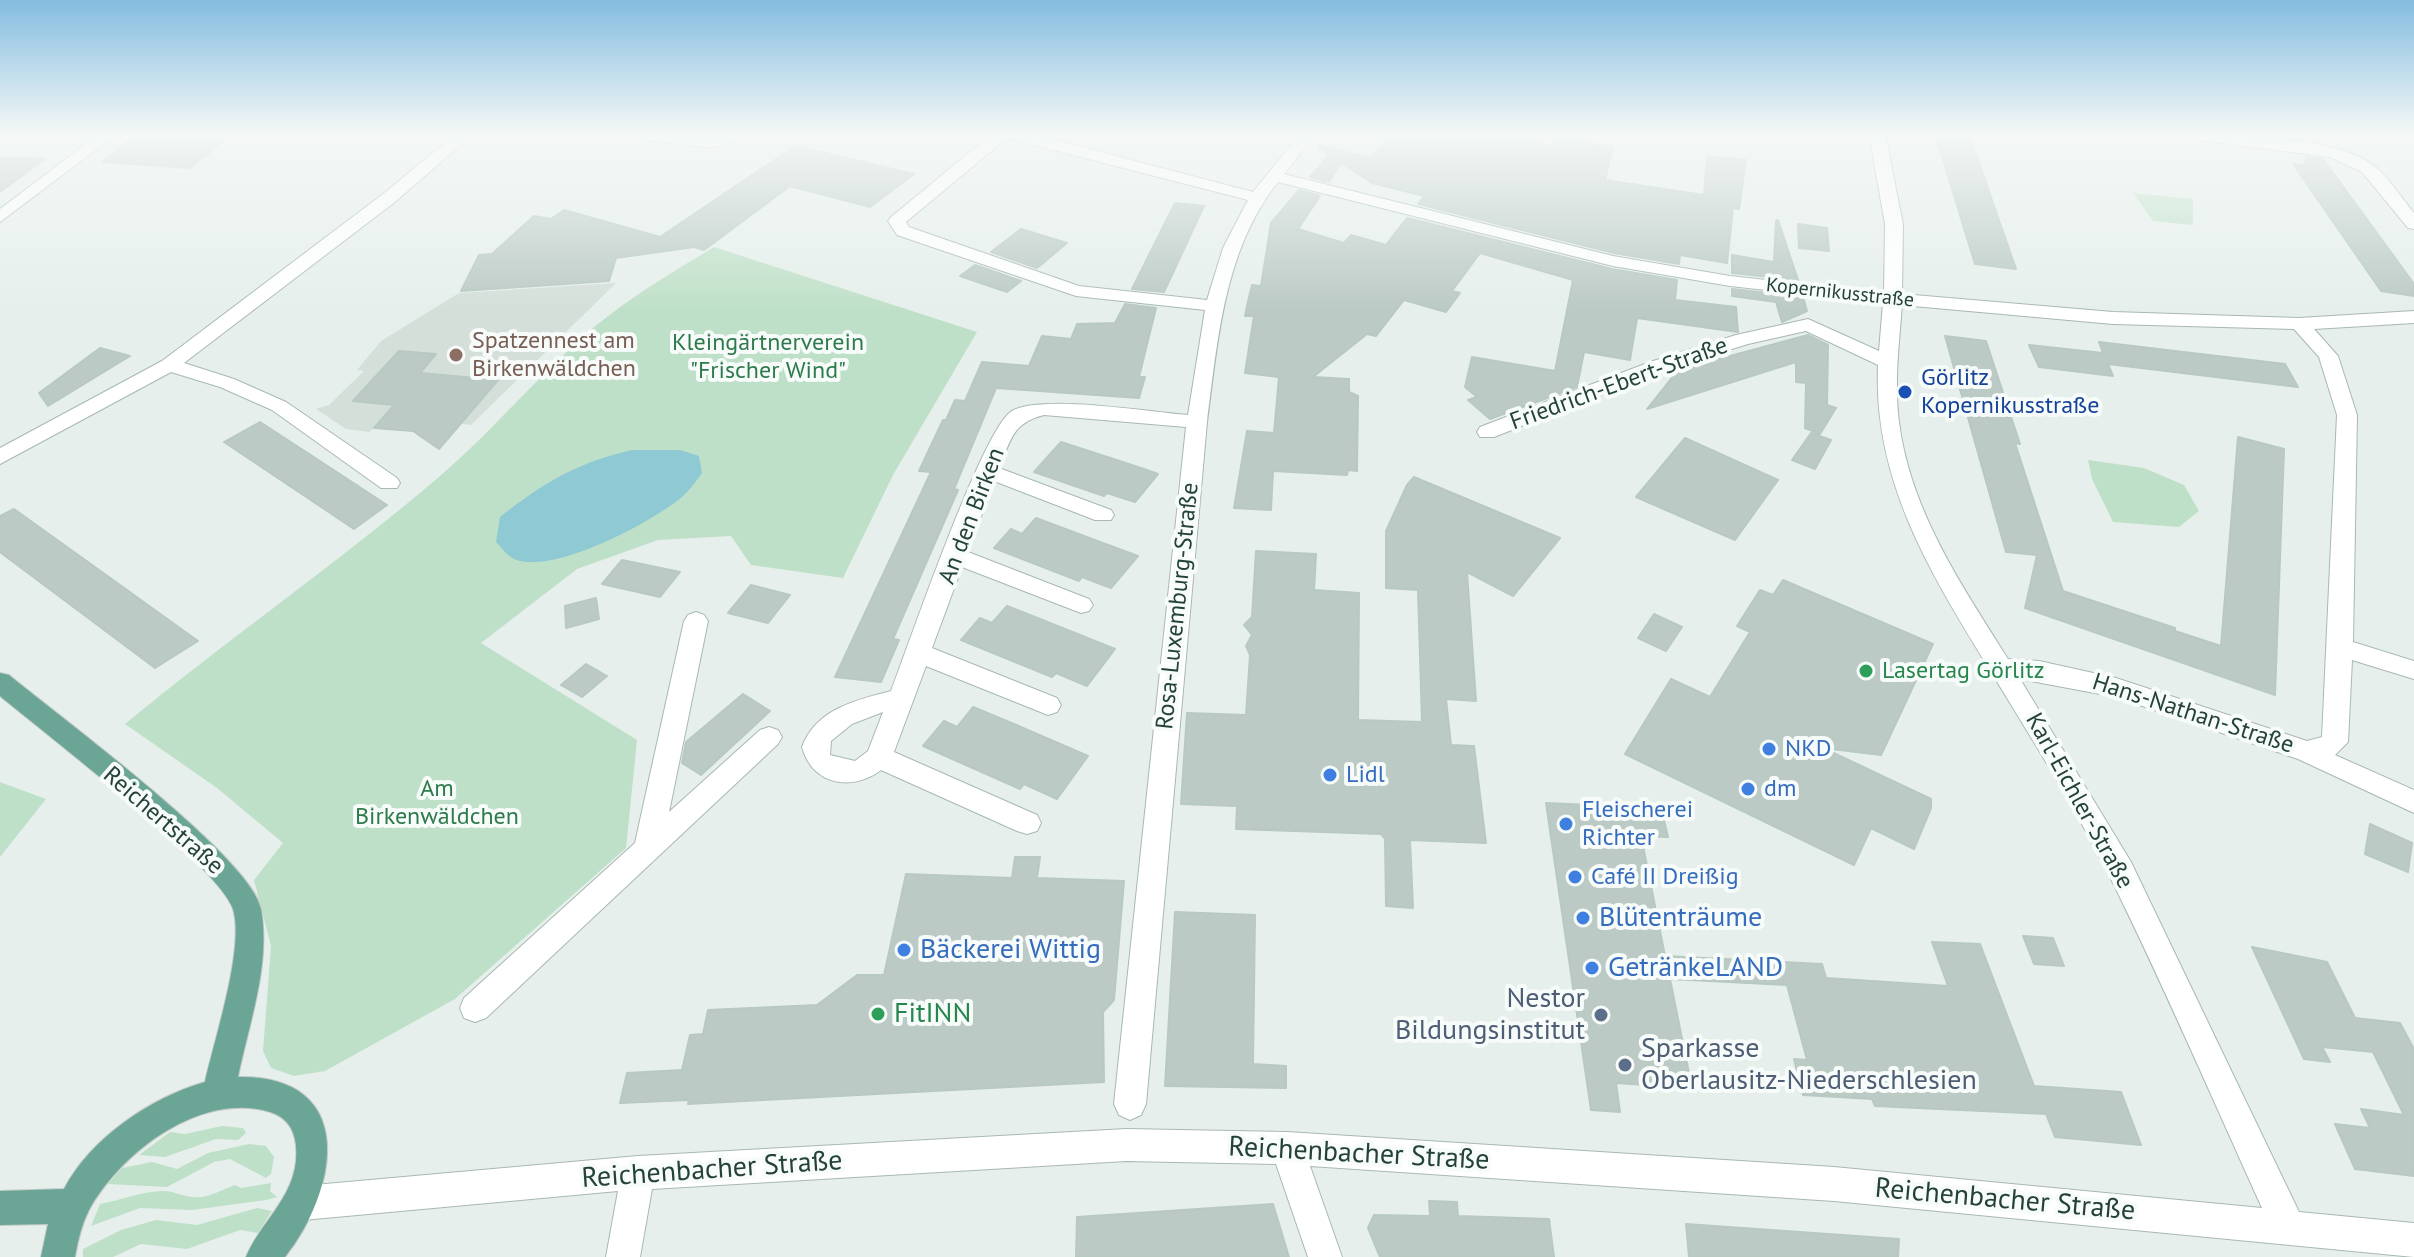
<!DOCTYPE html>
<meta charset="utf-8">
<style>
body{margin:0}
canvas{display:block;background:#e6efeb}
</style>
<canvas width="2414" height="1257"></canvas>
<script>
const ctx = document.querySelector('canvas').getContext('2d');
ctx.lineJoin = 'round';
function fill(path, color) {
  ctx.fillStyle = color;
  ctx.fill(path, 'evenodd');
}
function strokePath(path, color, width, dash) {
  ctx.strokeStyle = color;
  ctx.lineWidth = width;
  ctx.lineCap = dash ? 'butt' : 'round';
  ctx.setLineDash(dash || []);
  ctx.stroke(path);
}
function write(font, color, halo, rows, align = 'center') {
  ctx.font = font + ' "PT Sans",sans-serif';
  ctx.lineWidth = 8;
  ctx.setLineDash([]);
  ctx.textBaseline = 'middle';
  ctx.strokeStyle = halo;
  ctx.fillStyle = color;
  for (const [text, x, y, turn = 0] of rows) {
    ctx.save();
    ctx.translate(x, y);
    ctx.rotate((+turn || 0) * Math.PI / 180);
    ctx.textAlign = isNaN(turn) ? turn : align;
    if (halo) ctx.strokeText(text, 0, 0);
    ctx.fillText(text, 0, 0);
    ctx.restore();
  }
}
const built = new Path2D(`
 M616 283 471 425 431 420 374 428 369 432 346 429 316 409 329 405 364 371 357 370 381 341 459 293Z`);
const green = new Path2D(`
 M2133 193 2193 199V225L2153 221Z
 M714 247 977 332 893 475 843 578 751 565 731 536 658 540 577 569 481 643 637 740 626 848 455 999 325 1071 294 1076 271 1068 263 1051 271 946 254 880 283 843 217 788 125 724C228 639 338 563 440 476 494 430 539 374 593 328 630 297 673 272 714 247Z
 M2088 460 2144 468 2184 485 2199 511 2179 527 2113 522 2092 479Z
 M0 782 46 799 0 857Z
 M222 1126 243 1128 246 1133 238 1140 216 1139 165 1157 139 1155 170 1132 185 1134Z
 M249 1144 266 1146 274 1157 271 1174 266 1178 230 1159 214 1162 167 1187 108 1184 122 1168 152 1162 177 1169 208 1153Z
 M271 1183 270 1191 277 1197 266 1200 192 1210 140 1208 91 1226 100 1204C121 1200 140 1192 161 1191 172 1190 182 1196 192 1197 208 1199 221 1190 235 1185L241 1188Z
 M257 1208 272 1211 258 1233 240 1230 187 1249 141 1244 113 1257H83V1249L121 1230 156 1220 197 1225Z`);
const water = new Path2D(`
 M632 450H680L699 456 702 473C696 481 690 490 682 497 652 522 552 576 514 559 507 556 501 547 496 542L500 517C545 482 576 463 632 450Z`);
const building = new Path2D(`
 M1389 134H1502L1552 146 1555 138 1613 147 1605 180 1704 195 1707 156 1746 160 1739 209 1733 208 1727 263 1680 255 1679 264 1614 253 1418 204 1424 196 1372 183 1334 158 1341 163 1329 182 1310 177 1329 155 1318 148 1320 145 1370 158 1388 140Z
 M1935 134 1970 137 2016 269 1975 264Z
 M137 135 227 138 190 168 102 162Z
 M795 146 914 174 870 207 790 186 704 250 694 247 616 258 609 281 461 291 479 255 492 254 534 216 551 219 564 210 660 237Z
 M2306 157 2323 159 2414 284V296L2381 291 2293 164 2305 165Z
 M0 158 45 159 0 192Z
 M1299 190 1320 196 1298 229 1344 243 1351 235 1386 245 1407 218 1612 269 1677 280 1675 300 1736 307 1738 332 1637 318 1630 360 1584 352 1577 387 1490 419 1468 400 1477 397 1465 387 1472 357 1555 371 1573 280 1480 253 1452 291 1460 293 1446 312 1404 300 1376 336 1367 334 1313 377 1349 379V392L1358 396 1357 471 1348 470 1347 475 1273 471 1271 510 1234 508 1247 431 1274 433 1279 377 1245 373 1254 316H1245L1249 297 1252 285 1261 286 1271 223Z
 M1175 203 1204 206 1164 292 1132 289Z
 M1778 220 1798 280 1732 273V255L1774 262 1776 221Z
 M1798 224 1827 228 1829 251 1799 248Z
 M1021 229 1067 243 1037 268 991 252Z
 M975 265 1021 281 1007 292 960 276Z
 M1732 289 1803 297 1807 311 1782 322 1776 302 1732 296Z
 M1125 304 1156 308 1139 377H1145L1139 398 996 388 954 489 958 490 893 639 899 640 881 682 835 677 931 472 919 471 943 420H946L955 400 965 401 982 362 1029 366 1042 336 1071 339 1077 324 1115 323Z
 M1808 335 1828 345 1827 405 1836 408 1820 434 1805 428 1806 383 1796 382V362L1647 409 1678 370Z
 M1945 336 1986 341 2020 444 2015 443 2063 591 2175 628V631L2221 646 2238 437 2284 449 2275 695 2025 608 2037 555 2006 552Z
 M2099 342 2285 364 2298 387 2108 364 2113 376 2039 367 2029 345 2103 353Z
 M100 348 130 356 48 406 39 393Z
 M399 351 436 354 420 373 498 380 439 449 413 431 374 428 394 405 353 401Z
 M260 422 323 463 387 505 354 529 224 442Z
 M1811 433 1831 440 1815 469 1792 460Z
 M1685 438 1778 480 1735 540 1636 497Z
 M1061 442 1138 467 1158 474 1135 502 1107 493 1104 496 1034 472Z
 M1414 477 1560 538 1513 596 1467 572 1476 701 1446 699 1451 745 1474 746 1486 843 1410 840 1413 908 1386 906 1385 839 1381 834 1236 829 1237 806 1181 804 1187 713 1246 715 1250 655 1246 646 1252 635 1244 625 1252 617 1256 551 1316 554 1314 590 1359 593 1358 720 1422 722 1418 590 1386 588V531L1407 485Z
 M14 509 120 585 198 641 155 668 0 552V516Z
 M1036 518 1092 539 1138 556 1111 588 1082 577 1079 581 994 548 1011 529 1022 534Z
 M622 560 680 572 660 597 602 584Z
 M1783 580 1933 644 1881 755 1823 748 1931 799V808L1914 849 1871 828 1854 865 1625 754 1671 679 1710 697 1750 632 1737 626 1760 590 1773 595Z
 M751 585 790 595 768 623 728 613Z
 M596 598 599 619 566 628 565 606Z
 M1007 606 1045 621 1115 649 1087 686 1056 673 1052 677 961 640 980 618 992 623Z
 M1654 614 1682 627 1666 651 1638 638Z
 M586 664 607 676 582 697 561 685Z
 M743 694 770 711 701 775 682 763 686 742Z
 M973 707 1014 724 1088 756 1057 799 1024 784 1020 789 923 746 944 721 957 727Z
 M1546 803 1661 808 1668 837 1641 836 1665 956 1822 964 1826 978 1948 986 1932 942 1980 944 2034 1086 2121 1092 2141 1145 2055 1137 2046 1114 1875 1106 1872 1099 1803 1095 1794 1059 1807 1060 1787 985 1670 979 1692 1088 1616 1083 1620 1112 1591 1110Z
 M2370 824 2412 843 2408 872 2365 854Z
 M1015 857H1040L1037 878 1124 881 1114 1000 1103 1012 1104 1082 688 1104 689 1100 620 1103 627 1073 682 1070 690 1035 703 1034 708 1010 817 1005 857 975H884L906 874 1012 878Z
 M1175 912 1255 915 1253 1064 1286 1066V1088L1165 1086Z
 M2023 936 2053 938 2064 966 2034 964Z
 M2252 947 2327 962 2355 1018 2400 1023 2414 1049V1176L2355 1169 2335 1124 2370 1128 2361 1109 2404 1115 2373 1052 2322 1047 2330 1062 2304 1059Z
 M1429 1201 1457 1202 1458 1216 1549 1219 1554 1257H1380L1368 1228 1374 1215 1430 1216Z
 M1273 1204 1289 1257H1076L1077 1217Z
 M1686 1224 1899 1239 1898 1257H1689Z`);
const minor = new Path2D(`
 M99 134H117L0 222V209Z
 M456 134H473L395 202 184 363 234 379 286 402 397 478 400 483 397 488H381L272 410 220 387 171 372 0 464V448L162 361 383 194Z
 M631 134 711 138 760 134 711 148 638 139Z
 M992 134H1032L1253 192 1300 134H1316L1284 174 1613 256 1730 276 1884 293 1885 224 1869 134H1885L1903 224 1902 294 2113 312 2299 318 2414 311V323L2314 329 2338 356 2357 415 2353 642 2414 661V679L2352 660 2348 742 2335 755 2414 790V813L2298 759 2116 697 2020 679 2131 862 2299 1212 2414 1223V1257L1834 1201 1310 1166 1342 1257H1308L1276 1164 1126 1161 652 1189 640 1257H606L618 1191 303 1220 291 1215 286 1203 291 1191 303 1186 638 1156 1126 1129 1287 1132 1834 1167 2262 1208C2212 1098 2164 986 2110 877 2073 803 2028 733 1985 662 1928 569 1873 478 1878 365L1806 331 1748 344 1664 370 1494 437H1480L1477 432 1480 427 1650 362 1736 335 1808 319 1879 351 1883 303 1730 286 1613 266 1278 182C1224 250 1218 339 1207 422L1146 1104 1141 1115 1130 1120 1119 1115 1114 1104 1186 427 1044 415C1012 423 1011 440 999 468L1111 510 1114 515 1111 520H1095L994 481 968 552 1089 599 1093 605 1089 611 1081 613 962 567 932 648 1057 698 1061 705 1057 712 1048 715 926 666 894 752 1037 815 1041 823 1037 831 1027 834 1017 831 881 770C852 792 812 785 802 747 816 709 856 700 891 691 908 647 983 427 1012 411 1043 394 1149 412 1188 415L1205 310 1076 296 897 235 888 221 891 217ZM1007 138 1248 200 1223 248 1207 300 1079 286 909 227 906 222ZM1902 305 2113 324 2294 329 2319 357 2337 415 2322 737 2307 741 2116 678 2039 661 2008 659C1962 586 1910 510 1899 422 1894 383 1899 344 1902 305ZM883 712 868 751 855 761 830 755 831 741 852 724Z
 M2184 134C2231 134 2336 137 2373 165 2389 177 2402 199 2414 213V229L2408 228 2362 172 2330 157 2191 139Z
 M696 612 704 615 708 621 669 812 760 730 769 727 778 730 782 737 778 744 486 1018 475 1022 464 1018 460 1008 464 998 635 843 684 621 688 615Z`);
const major = new Path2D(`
 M0 673 9 675C56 714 253 859 261 909 271 964 249 1023 238 1077 358 1075 339 1189 285 1257H246C260 1223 292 1200 296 1161 298 1139 293 1119 270 1112 201 1091 121 1152 89 1210 81 1226 78 1240 75 1257H41L48 1224 0 1225V1191L64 1189C91 1138 150 1098 205 1082 214 1041 245 948 233 909 219 866 43 732 0 696Z`);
const markers = [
 [456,355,8,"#8d6e63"],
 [1905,392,8,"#1a4fb4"],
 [1866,671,8,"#2e9e5b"],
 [1769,749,8,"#3f7fe0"],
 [1330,775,8,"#3f7fe0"],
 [1748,789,8,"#3f7fe0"],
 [1566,824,8,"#3f7fe0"],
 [1575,877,8,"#3f7fe0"],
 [1583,918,8,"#3f7fe0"],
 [904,950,8,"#3f7fe0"],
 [1592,968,8,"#3f7fe0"],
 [878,1014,8,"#2e9e5b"],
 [1601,1015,8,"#5c6f8a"],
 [1625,1065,8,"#5c6f8a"]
];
const farStreetnames = [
 ["Kopernikusstraße",1840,293,6]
];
const educationNames = [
 ["Spatzennest am",472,341],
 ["Birkenwäldchen",472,369]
];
const parkNames = [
 ["Kleingärtnerverein",768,343],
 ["\"Frischer Wind\"",768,371],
 ["Am",437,789],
 ["Birkenwäldchen",437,817]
];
const transitNames = [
 ["Görlitz",1921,378],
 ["Kopernikusstraße",1921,406]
];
const streetNames = [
 ["Friedrich-Ebert-Straße",1619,384,-20],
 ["An den Birken",972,516,-69],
 ["Rosa-Luxemburg-Straße",1178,606,-84],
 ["Hans-Nathan-Straße",2193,714,18],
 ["Karl-Eichler-Straße",2079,801,61],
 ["Reichertstraße",163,821,41]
];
const leisureNames = [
 ["Lasertag Görlitz",1882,671]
];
const shopNames = [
 ["NKD",1785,749],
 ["Lidl",1346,775],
 ["dm",1764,789],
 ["Fleischerei",1582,810],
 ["Richter",1582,838],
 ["Café II Dreißig",1591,877]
];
const nearShopnames = [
 ["Blütenträume",1599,918],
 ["Bäckerei Wittig",920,950],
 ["GetränkeLAND",1608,968]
];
const nearServicenames = [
 ["Nestor",1585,999],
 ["Bildungsinstitut",1585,1031],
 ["Sparkasse",1641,1049,"left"],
 ["Oberlausitz-Niederschlesien",1641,1081,"left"]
];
const nearLeisurenames = [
 ["FitINN",894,1014]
];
const nearStreetnames = [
 ["Reichenbacher Straße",1359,1154,3],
 ["Reichenbacher Straße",712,1170,-4],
 ["Reichenbacher Straße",2005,1200,5]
];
fill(built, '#d4dfda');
fill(green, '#bfe0c8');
fill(water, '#8ec9d4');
fill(building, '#bbcac4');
strokePath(building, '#b8c9c2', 2);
strokePath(minor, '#a8b8b2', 2);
strokePath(major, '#c2cac8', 2);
fill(minor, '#fff');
fill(major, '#6aa596');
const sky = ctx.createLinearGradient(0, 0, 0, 310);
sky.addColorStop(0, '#84bce0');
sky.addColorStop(0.43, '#f4f8f6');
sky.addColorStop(1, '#f4f8f600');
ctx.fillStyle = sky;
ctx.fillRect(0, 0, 2414, 310);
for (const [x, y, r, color] of markers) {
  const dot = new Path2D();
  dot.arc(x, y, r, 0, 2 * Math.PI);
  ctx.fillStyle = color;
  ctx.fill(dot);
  strokePath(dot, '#f7fbf9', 3);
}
write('20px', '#24423a', '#f7fbf9', farStreetnames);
write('24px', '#785e54', '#f7fbf9', educationNames, 'left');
write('24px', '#2d7a4b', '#f7fbf9', parkNames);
write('24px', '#164399', '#f7fbf9', transitNames, 'left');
write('24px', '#24423a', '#f7fbf9', streetNames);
write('24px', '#27864d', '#f7fbf9', leisureNames, 'left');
write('24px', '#366cbe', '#f7fbf9', shopNames, 'left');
write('28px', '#366cbe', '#f7fbf9', nearShopnames, 'left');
write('28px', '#4e5e75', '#f7fbf9', nearServicenames, 'right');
write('28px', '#27864d', '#f7fbf9', nearLeisurenames, 'left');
write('28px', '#24423a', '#f7fbf9', nearStreetnames);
</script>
